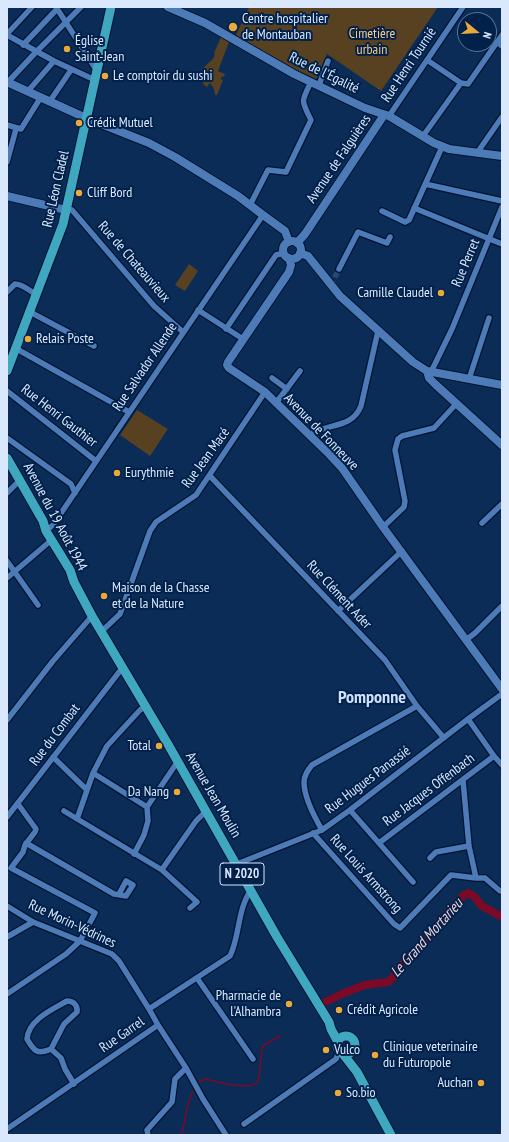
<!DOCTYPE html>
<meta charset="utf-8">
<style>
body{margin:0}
#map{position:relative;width:509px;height:1142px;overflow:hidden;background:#0a2c56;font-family:"PT Sans Narrow",sans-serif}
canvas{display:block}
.frame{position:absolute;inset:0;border:8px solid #d9e8fd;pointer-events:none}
.north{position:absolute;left:457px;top:12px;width:40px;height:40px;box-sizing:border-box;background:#01214b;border:1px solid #577192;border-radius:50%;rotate:108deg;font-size:11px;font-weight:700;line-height:16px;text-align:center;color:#d9e8fd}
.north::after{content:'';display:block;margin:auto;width:14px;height:18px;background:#eba93a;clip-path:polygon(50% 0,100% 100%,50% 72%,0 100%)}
</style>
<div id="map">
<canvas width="509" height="1142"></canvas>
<div class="frame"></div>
<div class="north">N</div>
</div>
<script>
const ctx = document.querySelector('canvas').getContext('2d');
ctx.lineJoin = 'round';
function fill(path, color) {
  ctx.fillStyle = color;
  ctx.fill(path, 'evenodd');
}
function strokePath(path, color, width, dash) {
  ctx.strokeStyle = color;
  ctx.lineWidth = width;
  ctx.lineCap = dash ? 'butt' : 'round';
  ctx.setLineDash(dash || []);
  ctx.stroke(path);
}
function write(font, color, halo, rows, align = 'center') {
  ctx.font = font + ' "PT Sans Narrow",sans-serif';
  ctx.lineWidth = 4;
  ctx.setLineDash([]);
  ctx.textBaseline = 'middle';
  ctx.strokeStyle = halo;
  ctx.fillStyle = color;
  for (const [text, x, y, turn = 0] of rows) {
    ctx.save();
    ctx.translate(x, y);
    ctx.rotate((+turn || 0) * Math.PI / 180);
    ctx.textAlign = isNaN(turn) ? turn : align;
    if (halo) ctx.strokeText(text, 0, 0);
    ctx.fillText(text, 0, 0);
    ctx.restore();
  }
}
const green = new Path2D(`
 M249 7H438L381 91 327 54 317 78 313 80 283 65 236 35Z
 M221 37 229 42 218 71 225 74 224 77 222 76 221 79 223 80 217 95H215L214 89 210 83 207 87 204 85C193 63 219 64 214 51H215Z
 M189 264 198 271 185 291 175 285Z
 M137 410 168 429 150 456 120 435Z`);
const stream = new Path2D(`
 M199 1082 205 1079 231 1085 249 1086 257 1083 259 1077 262 1048 264 1045 280 1036
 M181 1135C187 1118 185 1105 194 1089`);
const river = new Path2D(`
 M325 1002 344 993 365 985 388 982 392 979 400 966 429 937 441 920 464 895 468 893 474 896 482 906 502 917`);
const streetTunnel = new Path2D(`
 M331 285 339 269`);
const street = new Path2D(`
 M56 7 97 71
 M7 34 32 7
 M7 35 54 61 95 80
 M497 42 502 46
 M23 45 57 9
 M427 60 461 83 468 84 502 35
 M8 82 36 52 81 7
 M319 85 328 61
 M28 91 54 61
 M50 101 71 70
 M389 116 463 7
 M7 125 21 129 41 97
 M423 136 461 83
 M477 153 502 117
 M7 162 16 129
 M425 184 502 201
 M250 205 268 170 286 172 311 120C301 100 301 102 311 82
 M414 208 502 244
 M66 209 72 210 154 306 183 332
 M382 211 405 222 409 220 442 147
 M339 269 358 232 387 243 390 237
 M7 292 15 284C23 284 29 291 36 294
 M198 310 243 339
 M30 312 94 346
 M226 329 276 255 284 253
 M15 348 129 412
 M431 372 452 329 502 207
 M272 378 287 389
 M469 379 489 318
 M7 391 96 461
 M276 403 300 371
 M309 435C327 423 352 429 361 406L378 331
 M7 438 71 484 75 493
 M210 476 385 660 417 706 444 738
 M7 493 16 484
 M482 523 502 504
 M383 527 404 507 405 501 395 450 398 439 402 436 434 428 457 403
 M46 531 53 525 263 215
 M7 561 38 605
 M7 578 48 543 53 542
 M338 611 402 551
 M102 631 120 614 150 531 156 522 196 495 265 392
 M466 640 475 633 502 606
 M468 719 494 756 502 765
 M7 720 53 661 92 616
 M53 757 87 790
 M93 773 147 807
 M463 780 469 846 476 878H485L500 891H502
 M350 810 413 882
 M64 811 162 870 197 902 190 908
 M7 817 123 667
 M77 819 93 773 107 746 140 710 146 706
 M322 830C315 818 304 796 304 782 304 775 308 770 312 765L417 706
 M313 833 394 924 400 928 451 875 476 878
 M26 843 114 894 126 896 133 885 126 881 119 894
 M379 843 494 756
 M134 854 144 835 148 821 147 807 178 761
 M430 858 436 852 469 846
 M237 864 322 830 350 810 468 719 502 694
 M163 868 196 821 206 811
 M7 906 33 922 112 954 119 961 149 1009
 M7 937 33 922
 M197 978 253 1059
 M7 994 66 954 80 941 95 913 11 868 23 852 25 845 35 832 36 829 18 804
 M67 1001C74 1001 78 1006 77 1012L64 1024 51 1049C37 1055 34 1051 27 1039 28 1020 53 1009 67 1001Z
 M158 1025 186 1068 203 1099 226 1135
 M51 1049 61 1058 65 1069 74 1084
 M244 1124 336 1059 339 1051
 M7 1129 158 1025 149 1009 230 956C240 936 237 910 251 890
 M148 1135 147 1130 172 1102 175 1079 186 1068`);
const secondary = new Path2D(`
 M168 7 205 23 294 74 365 108 389 116 434 143 449 149 502 156
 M7 82 86 118 149 143 175 157 238 196 263 215 285 231 289 242
 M7 196 62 209H66
 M283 250a9 9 0 1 1 18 0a9 9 0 1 1-18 0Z
 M297 243 305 234 384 115
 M300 253 308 256 340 296 413 362 427 371 502 385
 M289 258 291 265 289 272 228 362 227 365 229 368 265 392 329 454 342 468 383 527 502 689
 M427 371 429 378 435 384 502 445`);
const primary = new Path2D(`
 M7 371 63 224 111 7
 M7 458 43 521 46 531 70 570 74 582 92 616 169 746 277 937 329 1022 331 1029 338 1042
 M337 1045a9 9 0 1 1 18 0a9 9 0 1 1-18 0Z
 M343 1054 357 1072 391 1135`);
const markers = [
 [233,27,5,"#eba93a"],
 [67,49,4,"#eba93a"],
 [105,76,4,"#eba93a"],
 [79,123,4,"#eba93a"],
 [79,193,4,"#eba93a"],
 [441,293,4,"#eba93a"],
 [28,339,4,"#eba93a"],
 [117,473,4,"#eba93a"],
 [104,596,4,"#eba93a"],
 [159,746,4,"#eba93a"],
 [177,792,4,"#eba93a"],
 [289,1004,4,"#eba93a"],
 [339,1010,4,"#eba93a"],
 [326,1050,4,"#eba93a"],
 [375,1055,4,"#eba93a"],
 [481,1083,4,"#eba93a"],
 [338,1093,4,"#eba93a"]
];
const shields = [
 [242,874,44]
];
const shieldNames = [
 ["N 2020",242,874]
];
const poiNames = [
 ["Centre hospitalier",242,19],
 ["de Montauban",242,35],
 ["Église",75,41],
 ["Saint-Jean",75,57],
 ["Le comptoir du sushi",113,76],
 ["Crédit Mutuel",87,123],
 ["Cliff Bord",87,193],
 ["Camille Claudel",433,293,"right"],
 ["Relais Poste",36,339],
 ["Eurythmie",125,473],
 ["Maison de la Chasse",112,588],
 ["et de la Nature",112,604],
 ["Total",151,746,"right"],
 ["Da Nang",169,792,"right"],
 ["Pharmacie de",281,996,"right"],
 ["l'Alhambra",281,1012,"right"],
 ["Crédit Agricole",347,1010],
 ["Clinique veterinaire",383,1047],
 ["du Futuropole",383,1063],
 ["Vulco",334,1050],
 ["Auchan",473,1083,"right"],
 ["So.bio",346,1093]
];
const parkNames = [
 ["Cimetière",372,34],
 ["urbain",372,50]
];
const streetNames = [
 ["Rue Henri Tournié",409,65,-56],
 ["Rue de l'Égalité",324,73,26],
 ["Avenue de Falguières",339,159,-56],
 ["Rue Léon Cladel",56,189,-77],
 ["Rue de Chateauvieux",134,262,49],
 ["Rue Perret",466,263,-67],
 ["Rue Salvador Allende",145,367,-56],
 ["Rue Henri Gauthier",59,416,38],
 ["Avenue de Fonneuve",321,432,46],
 ["Rue Jean Macé",206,458,-54],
 ["Avenue du 19 Août 1944",55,517,62],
 ["Rue Clément Ader",339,595,47],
 ["Rue du Combat",55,735,-53],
 ["Rue Hugues Panassié",368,780,-37],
 ["Rue Jacques Offenbach",429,790,-37],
 ["Avenue Jean Moulin",213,795,60],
 ["Rue Louis Armstrong",366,874,48],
 ["Rue Morin-Védrines",72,924,25],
 ["Rue Garrel",122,1035,-35]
];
const waterNames = [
 ["Le Grand Mortarieu",427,938,-48]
];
const districtNames = [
 ["Pomponne",372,698]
];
fill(green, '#574121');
strokePath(stream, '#7c0a26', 1.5);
strokePath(river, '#7c0a26', 8);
strokePath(streetTunnel, '#29486f', 5.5, [5.5, 3]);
strokePath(street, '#011431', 8);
strokePath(secondary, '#011431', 10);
strokePath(primary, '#011431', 11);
strokePath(street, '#4d7bb8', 5.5);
strokePath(secondary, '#4d7bb8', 8);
strokePath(primary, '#3fa7c0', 9);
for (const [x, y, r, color] of markers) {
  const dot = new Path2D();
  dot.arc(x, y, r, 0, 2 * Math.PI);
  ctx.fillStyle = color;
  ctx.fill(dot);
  strokePath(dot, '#01214b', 1.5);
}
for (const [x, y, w] of shields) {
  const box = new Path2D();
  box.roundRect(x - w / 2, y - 11, w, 22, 3);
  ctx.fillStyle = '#01214b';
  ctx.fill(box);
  strokePath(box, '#d9e8fd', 1);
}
write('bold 13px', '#d9e8fd', null, shieldNames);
write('14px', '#d9e8fd', '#01214b', poiNames, 'left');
write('14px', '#faca83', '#01214b', parkNames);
write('14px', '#d9e8fd', '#01214b', streetNames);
write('italic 15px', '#f1d2d3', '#01214b', waterNames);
write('bold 18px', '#cee2fe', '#01214b', districtNames);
</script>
